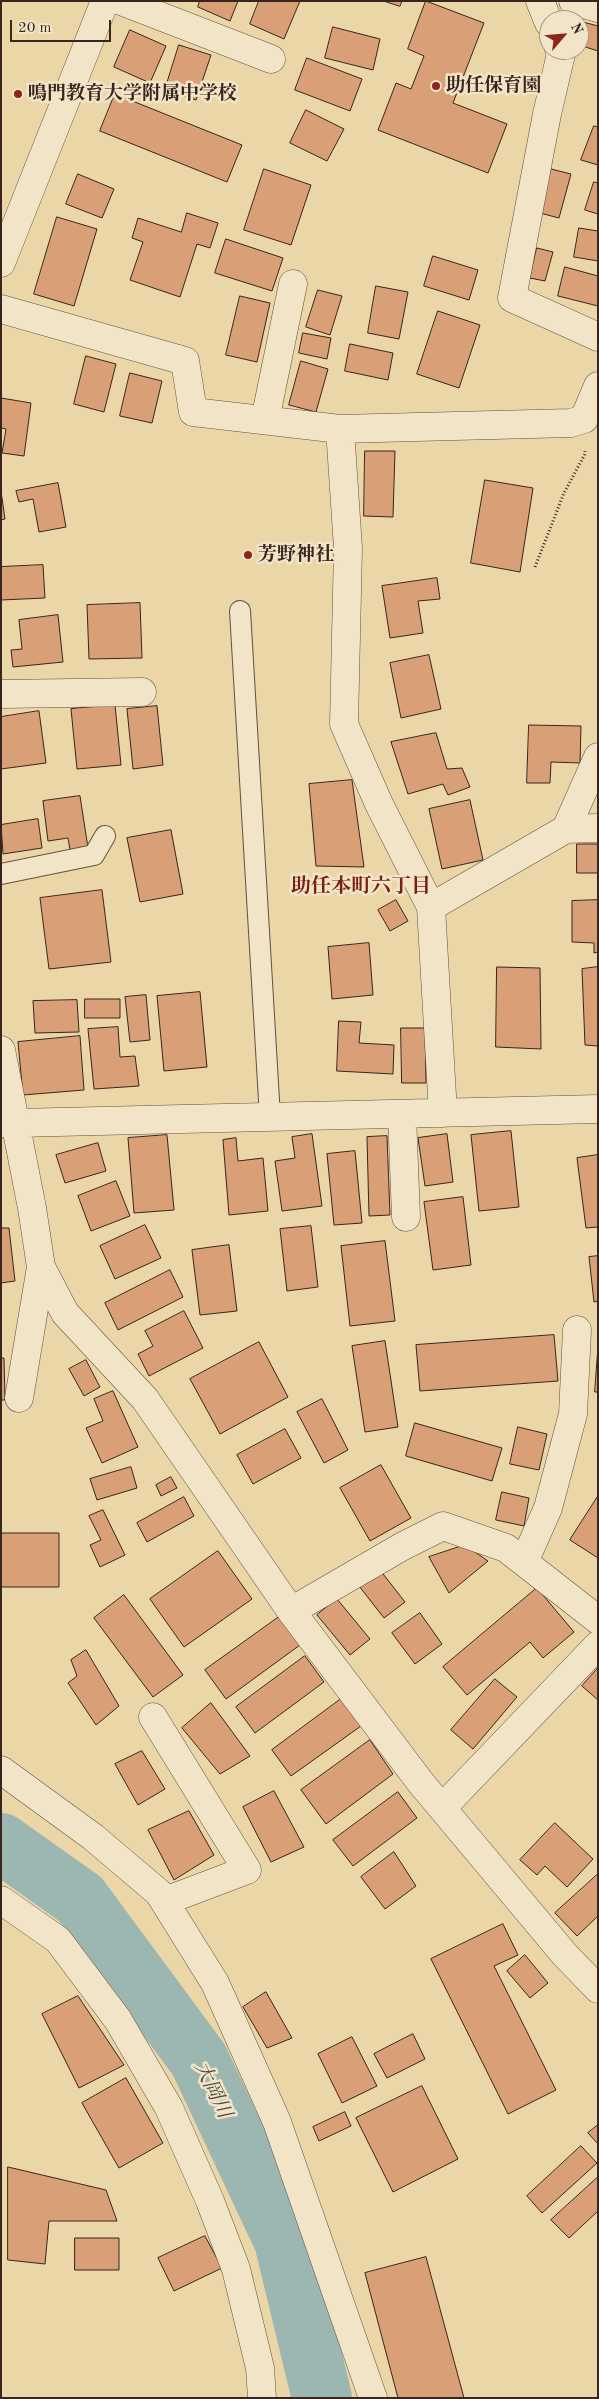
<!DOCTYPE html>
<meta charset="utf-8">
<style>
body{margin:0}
#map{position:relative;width:599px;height:2399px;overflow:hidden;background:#ebd6a8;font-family:"Old Standard TT",serif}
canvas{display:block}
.frame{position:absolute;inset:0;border:2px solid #37251e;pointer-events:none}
.north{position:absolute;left:539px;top:10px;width:50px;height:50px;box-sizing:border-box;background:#f2e4c6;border:1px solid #a79883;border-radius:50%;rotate:63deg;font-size:14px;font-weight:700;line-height:20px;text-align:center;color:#37251e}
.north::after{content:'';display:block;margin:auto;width:18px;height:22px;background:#8f2418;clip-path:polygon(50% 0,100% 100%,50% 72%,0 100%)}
.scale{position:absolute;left:10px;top:20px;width:101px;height:22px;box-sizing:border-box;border:2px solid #37251e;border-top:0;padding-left:6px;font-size:15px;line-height:18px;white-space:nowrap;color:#37251e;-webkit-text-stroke:4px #f2e4c6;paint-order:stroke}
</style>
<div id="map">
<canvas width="599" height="2399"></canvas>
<div class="frame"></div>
<div class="north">N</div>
<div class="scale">20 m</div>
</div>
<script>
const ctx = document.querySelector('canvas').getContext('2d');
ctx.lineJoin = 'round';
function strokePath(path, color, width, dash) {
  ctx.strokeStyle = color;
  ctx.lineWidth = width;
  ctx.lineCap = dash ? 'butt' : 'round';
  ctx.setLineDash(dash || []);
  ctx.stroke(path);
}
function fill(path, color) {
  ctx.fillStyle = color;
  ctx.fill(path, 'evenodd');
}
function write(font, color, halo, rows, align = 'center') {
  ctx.font = font + ' "Old Standard TT","Noto Serif JP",serif';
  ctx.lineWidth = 5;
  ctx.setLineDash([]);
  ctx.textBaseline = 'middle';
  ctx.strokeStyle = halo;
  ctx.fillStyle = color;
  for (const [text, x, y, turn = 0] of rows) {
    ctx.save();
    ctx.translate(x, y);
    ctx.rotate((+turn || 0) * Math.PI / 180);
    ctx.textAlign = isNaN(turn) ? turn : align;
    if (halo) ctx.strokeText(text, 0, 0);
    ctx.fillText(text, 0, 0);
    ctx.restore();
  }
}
const river = new Path2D(`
 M1 1843 80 1899 199 2060 284 2241 322 2398`);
const building = new Path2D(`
 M200 1H238L230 21 198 7Z
 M259 1H300L284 39 250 24Z
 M384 1H402L400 6Z
 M426 1 484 23 453 103 507 124 488 173 378 130 396 83 411 89 424 56 408 49Z
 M583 22 598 26V51L579 45Z
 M333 27 380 39 373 70 325 58Z
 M130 30 166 46 150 83 114 67Z
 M179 45 211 55 196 100 165 90Z
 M307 58 362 79 350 111 295 90Z
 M115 94 242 145 227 182 100 131Z
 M306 110 344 129 327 161 290 143Z
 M594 126 598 127V165L581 160Z
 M264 169 311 185 291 245 244 230Z
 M551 169 571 174 559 218 540 213Z
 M78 174 114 189 102 218 66 204Z
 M594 182 598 183V214L585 210Z
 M187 213 218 223 210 248 197 244 180 297 130 280 143 242 132 238 138 218 181 232Z
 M57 217 97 229 74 306 34 294Z
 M579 228 598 231V261L574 257Z
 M226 239 283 258 272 291 215 273Z
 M537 248 553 252 545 281 530 278Z
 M433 256 478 270 469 300 424 286Z
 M565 267 598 276V306L558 296Z
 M376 286 408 292 399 339 368 333Z
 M318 290 342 296 330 335 306 327Z
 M240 296 270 303 257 362 226 355Z
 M438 311 480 325 459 388 417 374Z
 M303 333 331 338 327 359 299 353Z
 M350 344 393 353 388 380 345 371Z
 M86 356 116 364 104 412 74 404Z
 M301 361 328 369 316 412 289 405Z
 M130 373 162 381 152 423 120 416Z
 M1 398 31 403 24 456 2 453 6 429 1 428Z
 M365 451H395L393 517 364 516Z
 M485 480 533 488 520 572 471 563Z
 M58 483 66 527 39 532 33 499 19 502 16 491Z
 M1 491 5 519 1 520Z
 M43 565 45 598 1 600V567Z
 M437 578 440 599 418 601 423 633 390 638 382 586Z
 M140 603 142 658 89 659 87 605Z
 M58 615 63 662 13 667 11 650 22 649 19 620Z
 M429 655 441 709 401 718 390 663Z
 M115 705 121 765 77 769 71 709Z
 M157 706 163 765 133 769 127 709Z
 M39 711 46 763 1 769V717Z
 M529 725 581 726 580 763 551 762 550 783H527Z
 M436 733 447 769 462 768 470 787 448 795 443 784 408 794 391 742Z
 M352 780 364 867 316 866 309 784Z
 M80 796 88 848 70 850 68 838 48 841 43 801Z
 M470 800 483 860 442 869 429 809Z
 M38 819 42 848 3 854 1 825Z
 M171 830 183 894 140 902 127 838Z
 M577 844H598V873H577Z
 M102 890 111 962 49 969 40 898Z
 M396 900 408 921 390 931 378 910Z
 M598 900V952L594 953V943L572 942V901Z
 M369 943 373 995 332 999 328 947Z
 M497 967 540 968 541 1049 496 1047Z
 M598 967V1046L585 1045 582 969Z
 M200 992 207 1067 164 1071 157 996Z
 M146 995 150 1040 130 1042 125 997Z
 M85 999H120V1018H85Z
 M77 1000 79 1032 35 1033 33 1001Z
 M339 1021 361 1022 359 1043 394 1045 393 1074 337 1071Z
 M118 1027 120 1057 135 1056 139 1086 94 1089 88 1029Z
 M401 1028H425L426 1083H402Z
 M80 1036 84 1090 23 1095 18 1042Z
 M511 1131 519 1207 479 1211 471 1135Z
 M312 1134 322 1206 282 1211 275 1161 295 1158 292 1137Z
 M447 1134 453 1182 425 1186 418 1138Z
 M167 1135 174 1210 134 1213 128 1138Z
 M387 1136 390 1215 369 1216 367 1137Z
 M236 1138 238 1161 263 1158 268 1211 229 1215 223 1140Z
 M98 1143 106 1171 65 1183 56 1155Z
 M355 1151 362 1223 334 1225 327 1154Z
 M598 1155V1227L586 1228 577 1158Z
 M116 1181 130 1216 91 1231 78 1196Z
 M463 1197 471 1265 433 1270 424 1202Z
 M145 1225 161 1258 115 1279 100 1246Z
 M311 1226 318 1287 287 1291 280 1229Z
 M1 1228H9L15 1281 1 1283Z
 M385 1241 395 1321 350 1326 341 1246Z
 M229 1245 237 1311 200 1315 192 1250Z
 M598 1256V1301L594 1302 589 1257Z
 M170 1270 183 1297 118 1330 105 1303Z
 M184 1311 203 1348 149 1376 138 1354 153 1346 145 1331Z
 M554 1335 558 1381 420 1391 416 1345Z
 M385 1341 398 1427 365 1432 352 1346Z
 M259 1342 288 1397 220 1434 190 1379Z
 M598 1347V1392H595Z
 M1 1358H4L5 1400H1Z
 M86 1360 100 1387 84 1396 69 1369Z
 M113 1391 138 1447 102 1463 86 1428 103 1421 94 1399Z
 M322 1399 348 1450 324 1463 297 1412Z
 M415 1423 502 1448 492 1481 406 1456Z
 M518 1427 547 1434 539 1470 510 1464Z
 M285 1429 301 1458 253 1484 237 1455Z
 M381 1465 411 1518 370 1541 340 1488Z
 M131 1467 137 1488 97 1500 90 1479Z
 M171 1477 177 1488 161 1496 156 1485Z
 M502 1492 529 1498 524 1526 496 1520Z
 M598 1496V1558L570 1540Z
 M184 1497 194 1516 147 1542 137 1523Z
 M103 1510 125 1555 100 1567 90 1545 101 1540 89 1516Z
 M1 1533H59V1587H1Z
 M465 1545 488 1561 449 1593 429 1557Z
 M218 1551 252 1599 184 1647 150 1599Z
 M380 1570 405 1602 384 1618 359 1586Z
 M537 1588 574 1632 543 1658 530 1642 467 1695 443 1667Z
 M124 1595 183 1675 153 1697 94 1618Z
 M337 1599 370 1639 350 1655 317 1615Z
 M420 1613 442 1644 415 1664 392 1633Z
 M279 1617 300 1645 226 1699 205 1670Z
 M86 1650 119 1706 96 1725 68 1683 77 1676 71 1660Z
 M305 1656 324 1682 255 1733 236 1707Z
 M598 1668V1700L582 1686Z
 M495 1679 517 1697 473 1749 451 1730Z
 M341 1699 361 1726 291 1776 272 1750Z
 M211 1703 250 1756 220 1774 182 1728Z
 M370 1740 393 1774 326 1824 301 1790Z
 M142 1751 165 1789 138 1805 115 1764Z
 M274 1791 304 1847 271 1862 243 1807Z
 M398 1792 417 1818 353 1866 333 1840Z
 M189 1811 214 1855 174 1880 148 1830Z
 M555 1823 593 1859 567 1887 545 1866 537 1875 520 1860Z
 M394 1852 416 1886 385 1909 361 1877Z
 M598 1874V1916L577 1936 555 1913Z
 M503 1924 518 1955 494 1966 556 2090 508 2114 431 1959Z
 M525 1955 548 1983 530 1998 507 1971Z
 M266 1992 292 2038 267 2048 243 2007Z
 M78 1996 124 2065 79 2088 42 2014Z
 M413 2034 425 2059 387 2078 374 2054Z
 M352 2037 377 2086 342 2103 318 2054Z
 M126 2078 163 2143 119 2168 82 2103Z
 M422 2086 458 2159 393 2192 356 2118Z
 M345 2112 351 2126 319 2141 313 2127Z
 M598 2125V2144L588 2133Z
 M581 2146 597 2163 542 2213 527 2196Z
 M8 2167 106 2190 117 2221H49L45 2264 8 2260Z
 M598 2177V2211L569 2238 551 2220Z
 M205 2236 222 2268 174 2291 158 2258Z
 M75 2238H119V2270H75Z
 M426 2257 464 2398H398L365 2273Z`);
const path = new Path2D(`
 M535 567 564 493 585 454V451`);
const service = new Path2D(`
 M240 611 270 1117
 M1 874 94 855 105 836`);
const minor = new Path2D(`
 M121 1 271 59
 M540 1 549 23
 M573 1 598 8
 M559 50 561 54 547 114 512 298 598 337
 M1 263 105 1
 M1 309 185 361 193 412 340 429 571 423 584 419 598 386
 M265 420 293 284
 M340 429 348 548 344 724 379 804 431 907
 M1 694 142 692
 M566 829 598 828
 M1 1050 32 1208 41 1267 65 1313 145 1399 291 1611 421 1783 565 1955 598 1989
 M443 1113 431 907 566 829 598 757
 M402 1114 406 1217
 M16 1123 598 1109
 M19 1398 41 1267
 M524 1562 548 1508 573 1414 577 1330
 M291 1611 403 1546 443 1526 506 1548 598 1620
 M153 1717 247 1870 165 1901
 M1 1770 93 1837 159 1893 215 1983 277 2122 373 2398
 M442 1808 598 1645
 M1 1900 58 1940 118 2020 169 2108 210 2201 236 2269 260 2368 262 2398`);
const tertiary = new Path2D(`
 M1 1123H16`);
const markers = [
 [436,86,5,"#8f2418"],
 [18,94,5,"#8f2418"],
 [248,555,5,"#8f2418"]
];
const poiNames = [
 ["助任保育園",446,86],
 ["鳴門教育大学附属中学校",28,94],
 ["芳野神社",258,555]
];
const neighbourhoodNames = [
 ["助任本町六丁目",361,887]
];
const waterNames = [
 ["大岡川",212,2090,64]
];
strokePath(river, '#9cb7b2', 60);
fill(building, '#d99f77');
strokePath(building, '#37251e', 1);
strokePath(service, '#645140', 22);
strokePath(minor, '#645140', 29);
strokePath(tertiary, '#645140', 29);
strokePath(path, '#37251e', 3, [1, 2.5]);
strokePath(service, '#f2e4c6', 20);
strokePath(minor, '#f2e4c6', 28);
strokePath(tertiary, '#f2e4c6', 28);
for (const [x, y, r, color] of markers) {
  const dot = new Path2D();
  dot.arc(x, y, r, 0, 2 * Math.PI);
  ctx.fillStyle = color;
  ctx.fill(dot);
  strokePath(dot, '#f2e4c6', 2);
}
write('bold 19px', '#37251e', '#f2e4c6', poiNames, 'left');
write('bold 20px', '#7a1f14', '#f2e4c6', neighbourhoodNames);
write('italic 20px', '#504a43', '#f2e4c6', waterNames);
</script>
